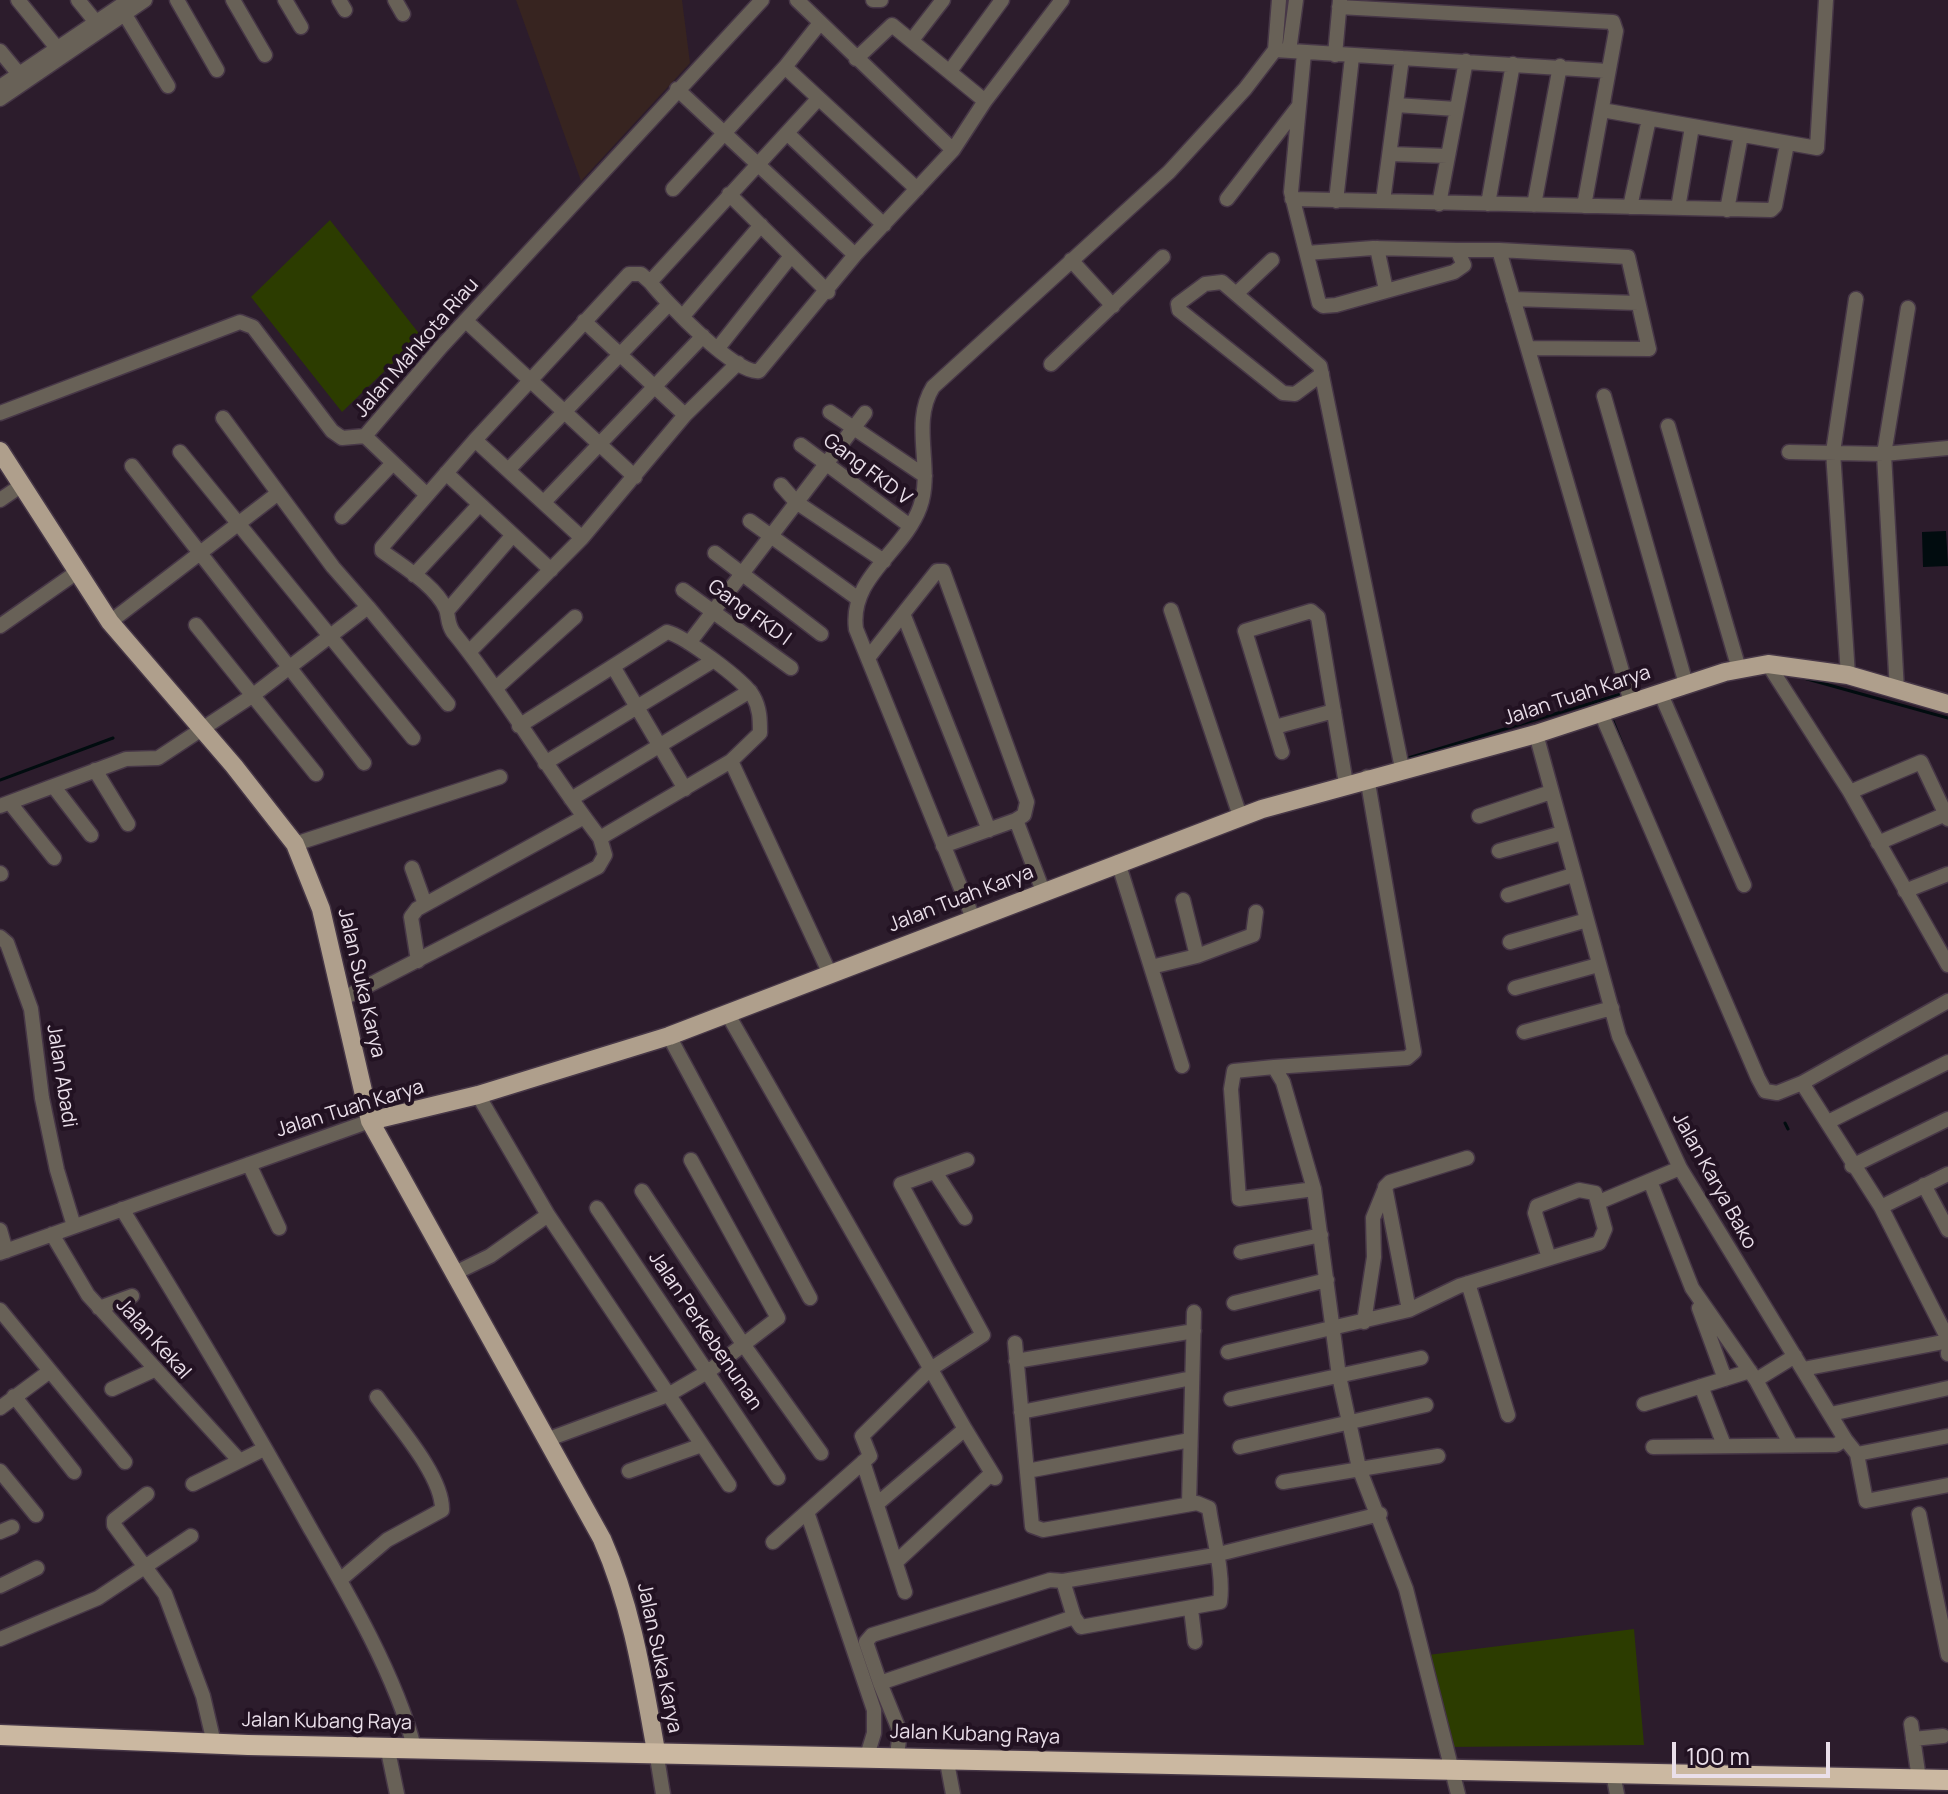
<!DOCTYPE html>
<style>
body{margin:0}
#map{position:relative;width:1948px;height:1794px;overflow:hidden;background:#2c1c2c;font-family:Manrope,sans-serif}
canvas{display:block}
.scale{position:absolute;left:1672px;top:1742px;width:158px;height:36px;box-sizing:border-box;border:4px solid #eadfea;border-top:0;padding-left:10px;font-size:24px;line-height:28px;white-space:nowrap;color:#eadfea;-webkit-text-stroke:6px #221222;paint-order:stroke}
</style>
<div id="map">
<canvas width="1948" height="1794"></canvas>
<div class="scale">100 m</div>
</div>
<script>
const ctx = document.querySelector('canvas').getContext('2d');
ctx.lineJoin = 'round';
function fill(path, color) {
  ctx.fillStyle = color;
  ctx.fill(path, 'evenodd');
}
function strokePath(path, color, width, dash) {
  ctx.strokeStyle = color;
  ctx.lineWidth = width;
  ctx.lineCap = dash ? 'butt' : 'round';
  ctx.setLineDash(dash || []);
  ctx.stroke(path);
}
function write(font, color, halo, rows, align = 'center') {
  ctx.font = font + ' Manrope,sans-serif';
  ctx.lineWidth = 8;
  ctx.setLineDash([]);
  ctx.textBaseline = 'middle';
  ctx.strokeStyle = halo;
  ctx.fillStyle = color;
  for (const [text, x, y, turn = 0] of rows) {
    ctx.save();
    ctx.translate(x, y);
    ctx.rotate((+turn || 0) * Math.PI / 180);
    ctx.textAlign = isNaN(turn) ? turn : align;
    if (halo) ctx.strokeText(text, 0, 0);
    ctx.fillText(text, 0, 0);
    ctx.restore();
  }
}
const education = new Path2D(`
 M516 0H682L690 63 581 181Z`);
const green = new Path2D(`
 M330 220 421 336 342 412 251 297Z
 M1634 1629 1644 1745 1448 1747 1428 1655Z`);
const water = new Path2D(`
 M1946 531 1948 566 1923 567 1922 532Z`);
const stream = new Path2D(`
 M1800 677 1948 718
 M1613 721 1625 751
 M1405 759 1621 694
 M0 780 113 738
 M1785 1123 1788 1129`);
const minor = new Path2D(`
 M18 0 57 48
 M78 0 95 21
 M177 0 217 70
 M233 0 265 55
 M285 0 301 27
 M339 0 345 10
 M395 0 403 14
 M797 0 953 150
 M873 0H881
 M1339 7 1613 22 1616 31 1584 206
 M121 8 168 86
 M912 40 943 0
 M1275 50 1608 71
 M0 51 23 79
 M1289 51 1296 0
 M1304 53 1291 192 1319 303 1323 306 1336 305 1454 272 1464 265 1457 250 1373 248 1307 253
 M1335 55 1340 0
 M856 59 892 25 985 101
 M785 67 820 23
 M950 71 1002 0
 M0 87 129 0
 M677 89 855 255
 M0 99 145 0
 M1396 105 1456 109
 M1602 110 1817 148 1826 0
 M788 134 884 225
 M1390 154 1447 156
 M673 189 785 67 917 189
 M729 194 828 292
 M1227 199 1298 107
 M1292 199 1771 210 1775 206 1787 144
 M1336 201 1352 57
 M1383 201 1402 58
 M1439 204 1466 61
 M1488 204 1513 64
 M1534 205 1560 66
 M1630 207 1649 119
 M1678 208 1692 127
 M1727 210 1741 135
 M1377 248 1386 290
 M1457 250H1499L1631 702
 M1499 250 1628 257 1649 349 1528 348
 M1071 260 1113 306
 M650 282C666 302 735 375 759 371L855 255 953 150 985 101 1062 0
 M1236 294 1272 260
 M1513 299 1638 303
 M683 316 761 225
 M466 321 635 477
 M584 321 685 415
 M718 348 791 256
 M1051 364 1163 257
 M1322 374 1295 394 1283 393 1179 310 1178 304 1205 284 1222 282 1320 366 1402 768
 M1604 396 1686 684
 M830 412 925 476
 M0 413 240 322 253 327 332 431 342 438 365 436 441 347 762 0
 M223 418 333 567 368 607
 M1668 426 1739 669
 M365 436 427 495
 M475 440 582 538
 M801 445 910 526
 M180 452 413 738
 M1789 452 1884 454 1948 448
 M132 466 364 763
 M509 469 668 305
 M446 473 551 570
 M781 485 796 502 884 561
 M0 500 22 485
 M545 501 703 336
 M342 517 392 464
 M750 521 857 598
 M715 553 821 634
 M414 575 478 506
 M683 590 791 668
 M1171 610 1240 816
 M447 611 512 536
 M904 616 989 830
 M110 622 277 494
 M196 625 316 774
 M0 626 77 572
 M689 643 865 413
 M470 651 582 538 685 415 738 363
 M868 658 937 571H943L1027 802 1024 815 1016 820 943 846
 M1768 664 1850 792 1948 965
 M614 668 685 789
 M1848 675 1833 452 1856 299
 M496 688 575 617
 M1897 691 1884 454 1908 308
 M1660 692 1744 885
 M1601 713 1758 1078 1765 1091 1777 1093 1802 1083
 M1275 727 1334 711
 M1536 734 1619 1036 1680 1168 1845 1439 1836 1445 1653 1447
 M1282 752 1245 631 1311 611 1318 617 1346 784
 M731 761 830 974
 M545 763 711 662
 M95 770 128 824
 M54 787 91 835
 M1850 792 1921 762 1948 819
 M571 799 750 691
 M10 803 54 858
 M0 806 126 759 158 758 252 696 368 607 448 704
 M1479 816 1551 792
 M1016 820 1043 891
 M600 838C548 771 506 697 453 632 447 623 449 617 446 609 435 585 402 566 382 551V547L475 440 629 274H641L650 282 818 99
 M1878 843 1946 814
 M295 844 500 777
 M1499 851 1562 833
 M1118 862 1182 1066
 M412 868 425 904
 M0 873 1 874
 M1905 891 1948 874
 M1508 895 1573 875
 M973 918 856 629C849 577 904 552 920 507 934 468 910 424 933 387L1169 172 1245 89 1275 50 1279 0
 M0 937 7 943 31 1009 42 1098 57 1170 74 1226
 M1510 942 1587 920
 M1197 956 1253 935 1256 912
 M418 961 411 917 417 909 584 817
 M1151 967 1197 956 1183 900
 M1515 988 1598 965
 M342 999 598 867 605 855 600 838 731 761 760 733C760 720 760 708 753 696 744 680 684 636 667 632L519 726
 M1948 1001 1802 1083 1881 1207 1948 1339
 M727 1013 965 1429 877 1504
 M1524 1032 1612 1008
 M669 1036 810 1298
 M1274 1067 1407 1058 1414 1052 1367 777
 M478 1095 548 1215 729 1485
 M1828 1122 1948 1062
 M249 1164 279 1228
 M1852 1166 1948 1119
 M935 1172 965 1218
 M1650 1181 1692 1288 1756 1380 1791 1445
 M1924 1185 1948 1230
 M1314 1189 1239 1199 1231 1089 1234 1071 1274 1067 1283 1082 1314 1189 1339 1376 1359 1468 1406 1589 1458 1794
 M642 1191 743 1344 821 1453
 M1599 1202 1680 1168
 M1881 1207 1948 1174
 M597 1208 778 1478
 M122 1209C187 1314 250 1420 310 1528 347 1592 396 1676 414 1747
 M0 1230 6 1251
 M52 1234 88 1295 238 1459
 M1241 1252 1321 1235
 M0 1253 370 1121
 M453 1274 490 1256 548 1215
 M1468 1283 1508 1415
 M1234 1303 1327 1280
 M99 1308 132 1296
 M1699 1308 1725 1379
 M0 1310 125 1462
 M1409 1310 1385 1187 1390 1182 1467 1158
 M1364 1322 1374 1257 1373 1218 1384 1191
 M1015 1343 1032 1526 1043 1530 1197 1503 1209 1508C1213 1537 1224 1573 1220 1602L1081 1627 1074 1617 1063 1581 1215 1555 1380 1514
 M1228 1352 1409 1310 1459 1286 1599 1243 1605 1229 1595 1193 1579 1190 1537 1206 1535 1213 1549 1258
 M1948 1352V1354
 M1016 1361 1194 1331
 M1803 1369 1948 1341
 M1756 1380 1795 1356
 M1701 1386 1724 1445
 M112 1389 154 1370
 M14 1396 74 1472
 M1231 1399 1421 1358
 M1644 1404 1750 1371
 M0 1408 50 1371
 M1021 1412 1192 1378
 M1831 1414 1948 1388
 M965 1429 995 1478
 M1845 1439 1857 1454 1866 1501 1948 1485
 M546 1440 668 1395 709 1371 778 1318 691 1160
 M1240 1447 1426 1405
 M1857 1454 1948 1436
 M863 1462 905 1592
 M0 1471 36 1515
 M629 1471 702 1445
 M1027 1471 1190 1440
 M1283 1482 1438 1456
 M193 1484 264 1449
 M147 1494 114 1520V1525L165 1594 203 1696 214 1743
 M1189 1504 1194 1312
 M807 1512 874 1710V1733L867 1756
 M1919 1514 1948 1655
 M0 1532 12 1527
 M773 1542 870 1456 862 1436 929 1370 983 1335 901 1184 967 1160
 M896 1562 992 1473
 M340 1580 387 1540 442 1510C443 1476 397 1425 377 1397
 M0 1586 37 1568
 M1191 1609 1195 1642
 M0 1639 98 1598 191 1536
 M880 1683 866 1642 872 1635 1050 1580 1063 1581
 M1911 1724 1919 1779
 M1913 1739 1943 1736
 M387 1746 397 1794
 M656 1751 663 1794
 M897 1755 900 1732 880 1683 1074 1617
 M946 1757 953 1794
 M1613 1774 1617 1794`);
const major = new Path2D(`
 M0 451 110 622 234 766 295 844 321 909 370 1121 602 1539C632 1607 643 1679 656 1751
 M370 1121 478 1095 669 1036 1262 809 1536 734 1725 672 1768 664 1848 675 1948 704`);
const highway = new Path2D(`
 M0 1735 248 1745 1948 1780`);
const streetNames = [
 ["Jalan Mahkota Riau",417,348,-49],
 ["Gang FKD V",867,470,37],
 ["Gang FKD I",749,613,36],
 ["Jalan Tuah Karya",1577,696,-18],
 ["Jalan Tuah Karya",961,899,-21],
 ["Jalan Suka Karya",361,983,77],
 ["Jalan Abadi",61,1076,81],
 ["Jalan Tuah Karya",350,1109,-17],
 ["Jalan Karya Bako",1714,1181,61],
 ["Jalan Perkebenunan",705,1331,56],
 ["Jalan Kekal",153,1339,48],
 ["Jalan Suka Karya",659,1658,78],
 ["Jalan Kubang Raya",327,1722,1],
 ["Jalan Kubang Raya",975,1735,2]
];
fill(education, '#372420');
fill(green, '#2c3c00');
fill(water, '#010c0f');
strokePath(stream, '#010c0f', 3);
strokePath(minor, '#473747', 17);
strokePath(major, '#473747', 21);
strokePath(highway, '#473747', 23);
strokePath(minor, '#686157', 14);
strokePath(major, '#af9f8c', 18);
strokePath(highway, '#cbb8a1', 20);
write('20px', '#eadfea', '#221222', streetNames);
</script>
